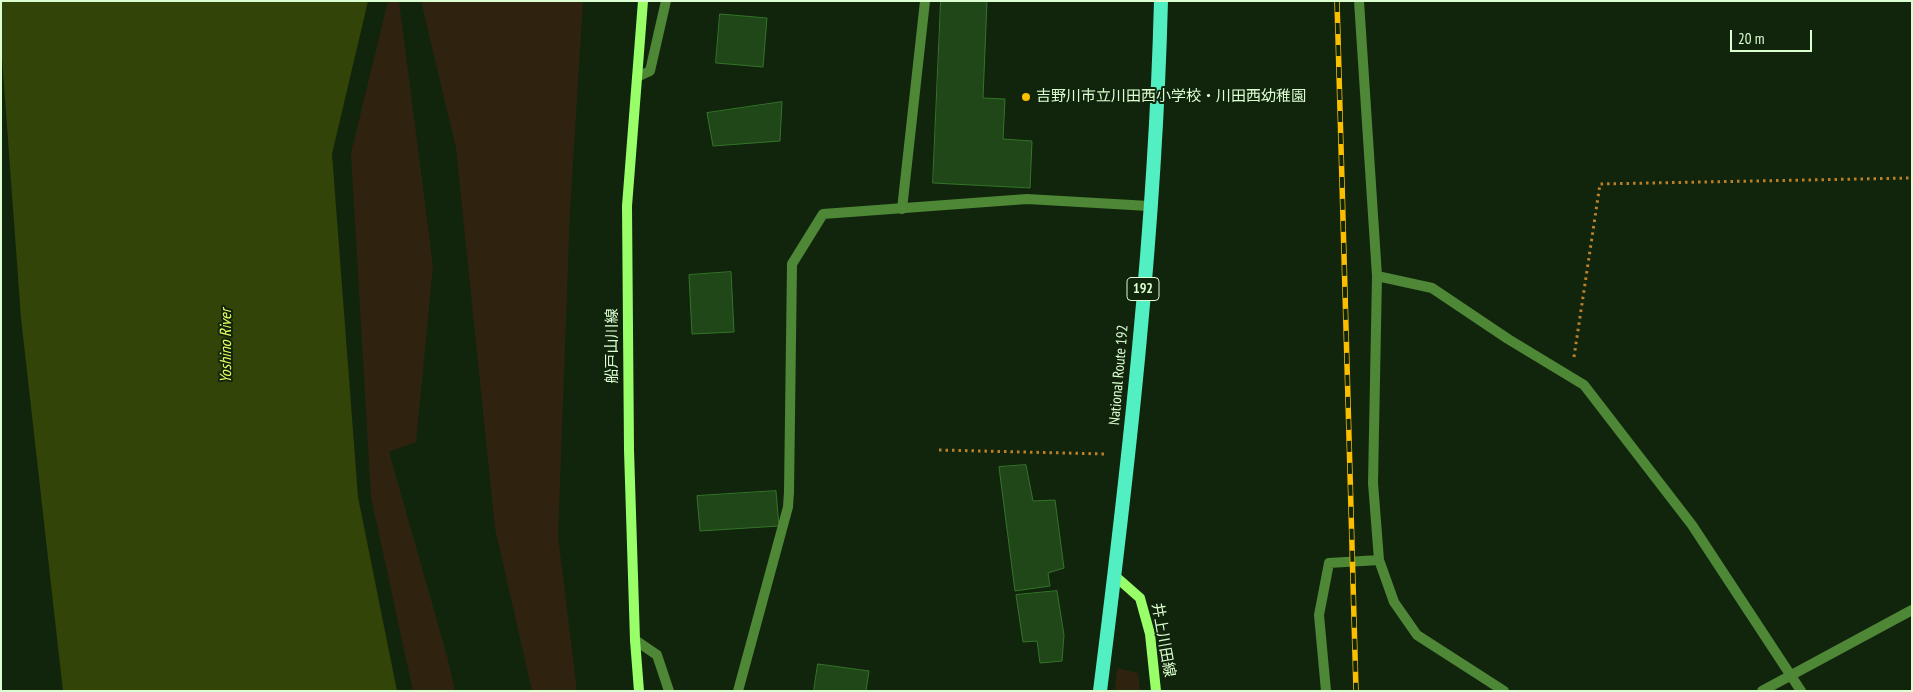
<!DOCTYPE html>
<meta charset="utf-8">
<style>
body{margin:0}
#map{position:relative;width:1913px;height:692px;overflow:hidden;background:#11250d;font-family:"PT Sans Narrow",sans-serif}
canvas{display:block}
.frame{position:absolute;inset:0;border:2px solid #dcffd1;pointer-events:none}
.scale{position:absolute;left:1730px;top:30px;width:82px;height:22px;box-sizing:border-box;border:2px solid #dcffd1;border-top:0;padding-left:6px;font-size:15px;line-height:18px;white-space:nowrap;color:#dcffd1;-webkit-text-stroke:4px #11250d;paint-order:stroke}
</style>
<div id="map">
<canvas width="1913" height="692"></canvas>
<div class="frame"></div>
<div class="scale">20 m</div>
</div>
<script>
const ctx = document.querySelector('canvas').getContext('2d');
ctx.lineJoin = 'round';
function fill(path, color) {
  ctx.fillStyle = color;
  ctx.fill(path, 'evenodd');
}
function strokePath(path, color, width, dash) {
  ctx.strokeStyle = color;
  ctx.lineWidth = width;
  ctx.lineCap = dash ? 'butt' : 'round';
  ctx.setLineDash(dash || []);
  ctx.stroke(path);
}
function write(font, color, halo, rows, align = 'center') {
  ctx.font = font + ' "PT Sans Narrow","Noto Sans JP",sans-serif';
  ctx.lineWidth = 4;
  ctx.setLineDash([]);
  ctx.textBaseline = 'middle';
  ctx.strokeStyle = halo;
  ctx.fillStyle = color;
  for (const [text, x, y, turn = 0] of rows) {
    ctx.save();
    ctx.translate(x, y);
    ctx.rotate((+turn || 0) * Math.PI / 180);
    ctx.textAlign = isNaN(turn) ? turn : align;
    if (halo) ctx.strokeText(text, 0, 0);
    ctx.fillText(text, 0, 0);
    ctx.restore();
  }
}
const green = new Path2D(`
 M388 1H399L433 266 416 442 389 452 447 656 455 691H413L371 497 351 153Z
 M421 1H583L570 210 558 536 577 691H532L495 528 456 148Z
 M1117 668 1138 673 1140 691H1115Z`);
const water = new Path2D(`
 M1 1H368L332 154 358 497 397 691H63L21 318 1 44Z`);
const building = new Path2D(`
 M941 1H987L983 98 1005 99 1003 139 1032 141 1030 188 933 183Z
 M720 14 767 18 763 67 716 63Z
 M782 102 780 141 713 146 707 113Z
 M731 272 734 332 692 334 689 275Z
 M1026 465 1033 501 1055 500 1064 568 1048 573 1050 586 1015 591 999 467Z
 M776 491 779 526 700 531 697 496Z
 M1057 591 1064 635 1062 661 1040 663 1037 641 1023 642 1016 595Z
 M818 664 869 671 866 691H814Z`);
const path = new Path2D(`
 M1574 357 1600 184 1912 178
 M939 450 1106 454`);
const service = new Path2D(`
 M637 77 650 71 666 1
 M738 691 788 507 789 492`);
const minor = new Path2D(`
 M1359 1 1377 276 1373 483 1379 560 1394 602 1417 635 1504 691
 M902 209 925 1
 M1377 276 1432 288 1508 339 1584 385 1692 525 1801 691
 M789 492 792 264 823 214 1027 199 1149 206
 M635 640 657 655 669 691
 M1326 691 1319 615 1329 563 1379 560
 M1762 691 1912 610`);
const secondary = new Path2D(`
 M1115 576 1140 598 1150 634 1156 691
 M639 691 635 640 629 450 627 206 643 1`);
const trunk = new Path2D(`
 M1100 691C1129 462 1155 232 1161 1`);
const rail = new Path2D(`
 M1337 1 1356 691`);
const markers = [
 [1026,97,5,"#fcbf00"]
];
const shields = [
 [1143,289,32]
];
const shieldNames = [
 ["192",1143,289]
];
const poiNames = [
 ["吉野川市立川田西小学校・川田西幼稚園",1036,97]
];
const streetNames = [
 ["船戸山川線",613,346,-90],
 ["National Route 192",1119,375,-85],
 ["井上川田線",1163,640,80]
];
const waterNames = [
 ["Yoshino River",226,346,-90]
];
fill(green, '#2f2310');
fill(water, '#324407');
fill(building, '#1f4718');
strokePath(building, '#347429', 1);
strokePath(path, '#bc8028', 3, [2.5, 4]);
strokePath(service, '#4e8736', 10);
strokePath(minor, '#4e8736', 10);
strokePath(secondary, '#98ff68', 10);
strokePath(trunk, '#52efc3', 14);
strokePath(rail, '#fcbf00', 5.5);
strokePath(rail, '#11250d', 4, [11]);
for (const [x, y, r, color] of markers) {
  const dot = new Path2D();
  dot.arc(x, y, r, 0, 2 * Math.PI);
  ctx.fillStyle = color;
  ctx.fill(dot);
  strokePath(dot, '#11250d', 2);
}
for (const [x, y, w] of shields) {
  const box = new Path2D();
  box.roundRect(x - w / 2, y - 11.5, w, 23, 4);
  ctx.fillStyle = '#11250d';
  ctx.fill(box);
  strokePath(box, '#dcffd1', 1);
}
write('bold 14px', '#dcffd1', null, shieldNames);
write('15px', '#dcffd1', '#11250d', poiNames, 'left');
write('15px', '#dcffd1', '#11250d', streetNames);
write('italic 16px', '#ecff5f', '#11250d', waterNames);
</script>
